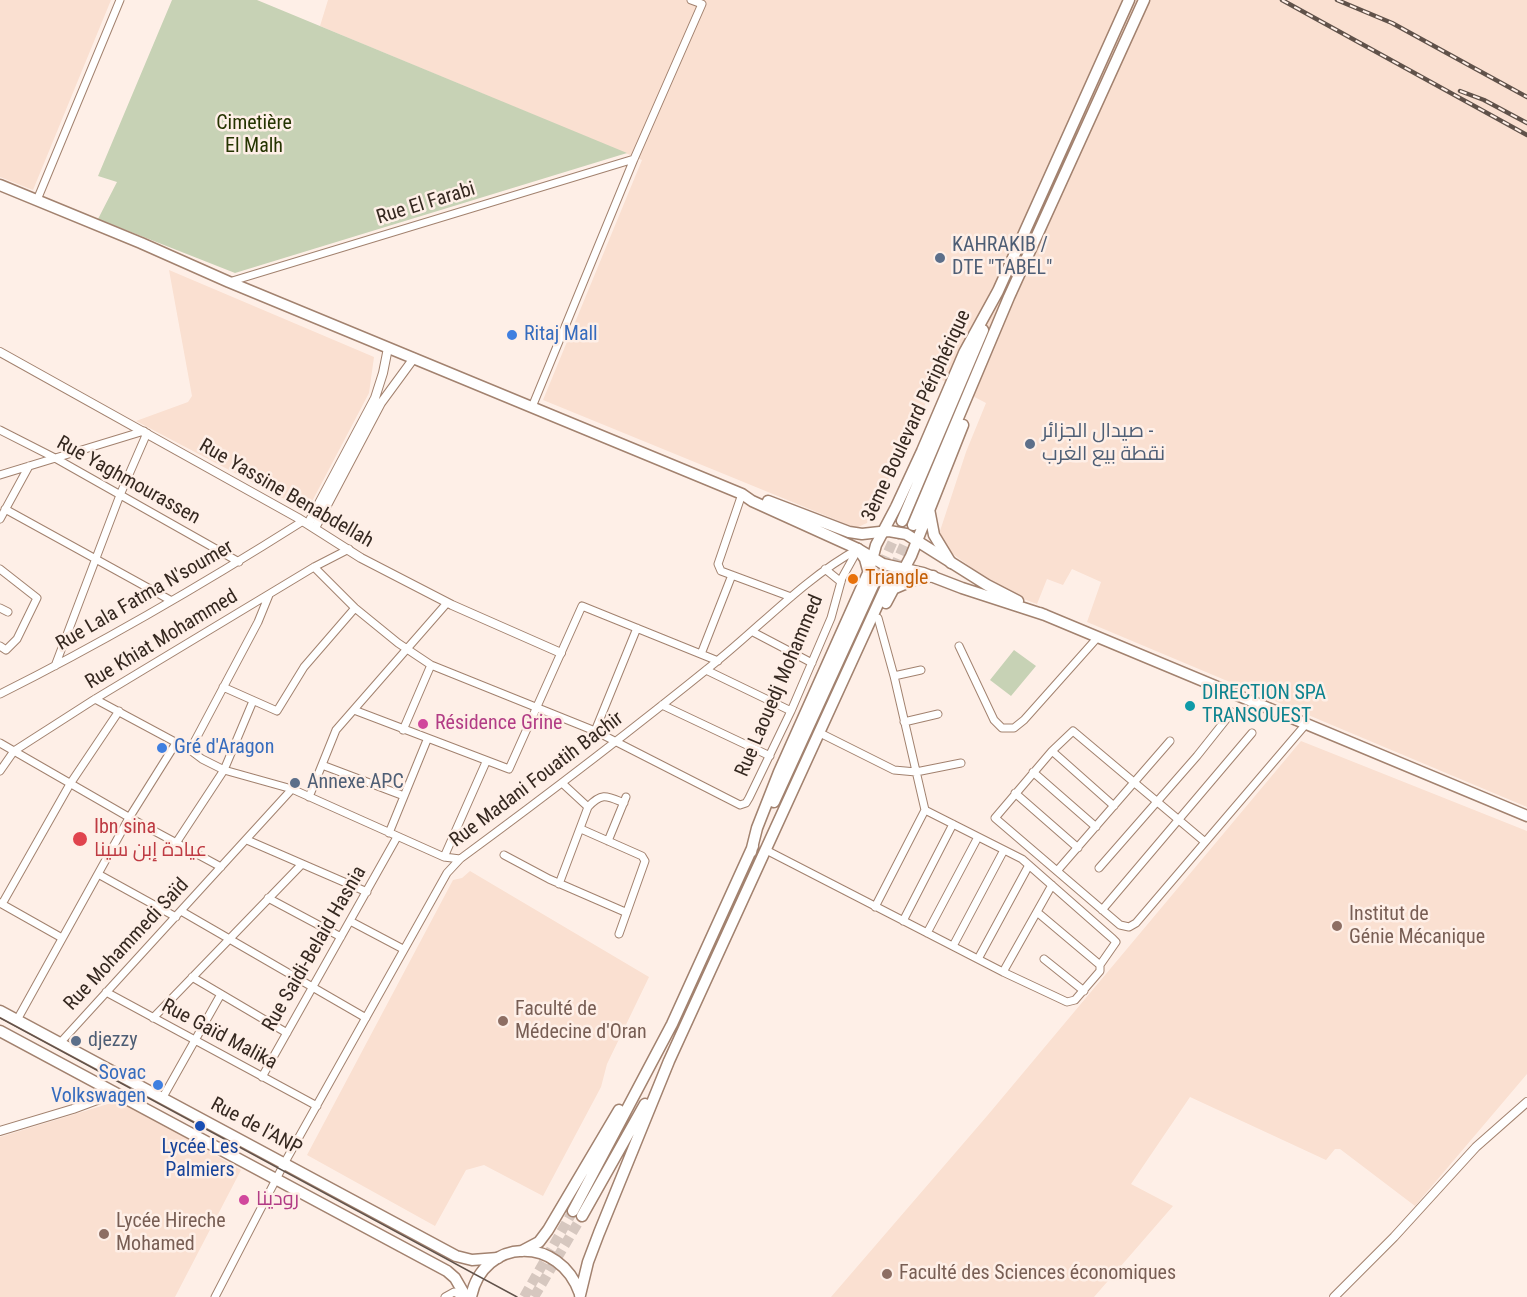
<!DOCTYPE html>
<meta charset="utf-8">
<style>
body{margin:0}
canvas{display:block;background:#feefe7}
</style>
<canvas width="1527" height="1297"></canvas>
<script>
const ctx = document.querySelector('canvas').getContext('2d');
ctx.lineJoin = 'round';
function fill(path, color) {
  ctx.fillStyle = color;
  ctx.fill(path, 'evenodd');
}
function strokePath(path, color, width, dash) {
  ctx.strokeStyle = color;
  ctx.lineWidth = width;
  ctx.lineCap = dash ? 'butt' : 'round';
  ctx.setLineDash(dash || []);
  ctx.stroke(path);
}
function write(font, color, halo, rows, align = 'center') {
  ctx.font = font + ' "Roboto Condensed",Cairo,sans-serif';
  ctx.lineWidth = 5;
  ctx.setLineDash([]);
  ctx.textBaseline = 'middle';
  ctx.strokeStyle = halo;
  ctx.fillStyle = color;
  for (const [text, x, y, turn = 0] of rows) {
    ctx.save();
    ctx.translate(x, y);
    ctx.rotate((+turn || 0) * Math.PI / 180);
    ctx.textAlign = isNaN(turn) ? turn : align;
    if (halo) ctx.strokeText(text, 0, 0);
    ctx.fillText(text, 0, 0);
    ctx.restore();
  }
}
const built = new Path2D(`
 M0 0H111L33 190 0 177Z
 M328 0H1527V807L1087 622 1101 582 1072 569 1063 585 1047 579 1037 604 1018 597 972 568 950 552 942 539 940 531 966 452 986 403 938 378 867 523 856 528 543 400 642 160 320 26Z
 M169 270 374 357 369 393 307 511 136 421 188 402 192 396Z
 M1301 741 1527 831V1074L1415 1206 1340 1149H1335L1326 1160 1190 1097 1131 1184 1173 1206 1094 1297H831L987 1116Z
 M470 871 649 977 607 1064 601 1087 543 1196 484 1165 466 1170 435 1226 307 1155 453 880 462 878Z
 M121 1100 241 1170 175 1297H0V1137Z`);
const green = new Path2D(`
 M172 0H257L627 153 235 273 98 219 117 182 98 176Z
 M1014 650 1036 666 1011 696 990 680Z`);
const trunkTunnel = new Path2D(`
 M876 579 902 521
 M888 582 913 525
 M524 1297 573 1211
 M534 1297 582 1216`);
const minor = new Path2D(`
 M37 200 120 0
 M229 282 634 159
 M532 407 634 159 702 4 691 0
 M0 430 55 458 239 562
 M0 475 144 431
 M742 494 718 564 721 571 791 597
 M5 509 170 600
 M0 519 29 466
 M314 567 355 608 398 643 431 665 595 731 740 805 746 803 749 798 791 711 831 618 842 578 857 551
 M0 569 37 598 17 639 6 650 0 646
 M825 569 841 582
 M0 608 8 612
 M878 618 894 676 925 810 1022 859 1113 939 1116 942 1100 965
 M753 632 812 663
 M959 646 994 720 1002 728H1014L1024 720 1098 637
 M701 654 732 575
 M55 666 120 495 147 433
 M706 670 791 711
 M894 676 921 670
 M223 687 277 711 304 667 355 608
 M0 694C104 642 205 583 303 521
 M95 699 190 750 202 759 224 770 292 789 444 857 460 859
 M662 705 770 756
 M354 710 509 769 582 606 718 661
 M904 722 938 714
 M403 730 431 665
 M595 731 637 628
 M824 735 894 770 916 772 961 763
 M0 743 132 819 221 867
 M190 750 258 622 269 595
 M1052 751 1114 806
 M322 765 404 796
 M0 771 14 751 95 699 314 567 349 549
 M1033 772 1096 827
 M562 783 588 807C602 792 607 796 624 803
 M1015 793 1078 848
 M309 797 336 730 447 603
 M581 829 642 856 645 861 619 934
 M389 833 427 740
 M247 840 367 892
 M608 841 626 797
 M1205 842 1073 731 1052 751 995 818 1120 925 1129 927 1136 923 1306 724
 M176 843 224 770 253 701
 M766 850 1003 972 1067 1002 1075 1000 1100 971V965L1037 912
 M504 855 549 879 625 912
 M444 857 486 762
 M1099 868 1197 756 1232 712
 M1057 871 1170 741
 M98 874 176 917
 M559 884 588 807
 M268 898 341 937
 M0 903 62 938
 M2 904 70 784 119 711
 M875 907 925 810
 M1102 910 1252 733
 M181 911 366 1018
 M350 921 403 949
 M903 921 953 824
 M927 933 978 837
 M953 946 1004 850
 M978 959 1029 865
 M1044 959 1084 991
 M1003 972 1052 885
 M192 977 287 1033
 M106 992 317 1106
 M153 1018 302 864
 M17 1020 129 818 176 743
 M60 1043 292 789
 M262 1077 397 837
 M163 1097 221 994
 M215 1297 285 1162 447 873 460 859C547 795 632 730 716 662 763 624 805 578 858 549
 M445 1297 454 1292 464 1297`);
const tertiary = new Path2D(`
 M0 352 298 518 361 558 452 605 561 653
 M308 524 375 398 383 373 388 348
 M315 528 381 403 414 358
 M0 1131 73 1109 116 1093
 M1334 1297 1394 1237 1476 1147 1527 1102`);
const primary = new Path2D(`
 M0 185 141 243 229 282 742 494 752 501 858 549 883 564 923 573 962 588 1045 615
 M768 501 849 532 862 534 889 531 906 534 987 585 1018 601
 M1040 613 1527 816
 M0 1011 456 1256 472 1260 498 1258
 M0 1031 447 1271 455 1278 466 1297`);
const trunk = new Path2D(`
 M929 509 934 535 951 563
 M902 521 983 330
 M913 525 1009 297 1144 0
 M858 549 865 559 868 570
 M893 589 914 580 933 576
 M886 603 911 556 963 425
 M774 802 876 579
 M751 852 757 828 779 772 869 571 876 545 896 507 922 451 964 353 998 291 1129 0
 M573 1211 672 1024 753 846
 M582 1216 645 1104
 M522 1251 539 1242 548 1230 619 1110
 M580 1295 588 1262 599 1233 669 1061 888 582
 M471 1297C483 1237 560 1235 580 1294`);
const tram = new Path2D(`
 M0 1018 517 1297`);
const rail = new Path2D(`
 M1282 0 1527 135
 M1337 0 1392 23 1527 97
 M1460 91 1484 100 1527 123`);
const markers = [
 [940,258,6,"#5c6f8a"],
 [512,335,6,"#3f7fe0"],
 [1030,444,6,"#5c6f8a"],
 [853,579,6,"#e8710a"],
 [1190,706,6,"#0f9aa8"],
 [423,724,6,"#d1479c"],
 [162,748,6,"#3f7fe0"],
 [295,783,6,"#5c6f8a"],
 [80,839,8,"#e0444e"],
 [1337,926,6,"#8d6e63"],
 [503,1021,6,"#8d6e63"],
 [76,1041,6,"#5c6f8a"],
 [158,1085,6,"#3f7fe0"],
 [200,1126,6,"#1a4fb4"],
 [244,1200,6,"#d1479c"],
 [104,1234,6,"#8d6e63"],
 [887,1274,6,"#8d6e63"]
];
const parkNames = [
 ["Cimetière",254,124],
 ["El Malh",254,147]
];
const streetNames = [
 ["Rue El Farabi",426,204,-17],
 ["3ème Boulevard Périphérique",917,416,-65],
 ["Rue Yaghmourassen",128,481,29],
 ["Rue Yassine Benabdellah",286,494,30],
 ["Rue Lala Fatma N'soumer",145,596,-30],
 ["Rue Khiat Mohammed",162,640,-31],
 ["Rue Laouedj Mohammed",780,686,-67],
 ["Rue Madani Fouatih Bachir",537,780,-37],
 ["Rue Mohammedi Saïd",127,945,-47],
 ["Rue Saidi-Belaid Hasnia",315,949,-60],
 ["Rue Gaïd Malika",219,1035,28],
 ["Rue de l'ANP",256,1127,28]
];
const serviceNames = [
 ["KAHRAKIB /",952,246],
 ["DTE \"TABEL\"",952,269],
 ["صيدال الجزائر -",1042,432],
 ["نقطة بيع الغرب",1042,455],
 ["Annexe APC",307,783],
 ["djezzy",88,1041]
];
const shopNames = [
 ["Ritaj Mall",524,335],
 ["Gré d'Aragon",174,748],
 ["Sovac",146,1074,"right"],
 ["Volkswagen",146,1097,"right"]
];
const foodNames = [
 ["Triangle",865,579]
];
const cultureNames = [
 ["DIRECTION SPA",1202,694],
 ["TRANSOUEST",1202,717]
];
const hotelNames = [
 ["Résidence Grine",435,724],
 ["رودينا",256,1200]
];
const healthNames = [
 ["Ibn sina",94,828],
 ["عيادة إبن سينا",94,851]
];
const educationNames = [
 ["Institut de",1349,915],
 ["Génie Mécanique",1349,938],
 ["Faculté de",515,1010],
 ["Médecine d'Oran",515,1033],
 ["Lycée Hireche",116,1222],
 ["Mohamed",116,1245],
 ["Faculté des Sciences économiques",899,1274]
];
const transitNames = [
 ["Lycée Les",200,1148],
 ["Palmiers",200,1171]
];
fill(built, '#fae0d1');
fill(green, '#c7d2b5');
strokePath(trunkTunnel, '#d6c7bf', 10, [10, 5]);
strokePath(minor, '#a2826f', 9);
strokePath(tertiary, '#a2826f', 10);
strokePath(primary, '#a2826f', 13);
strokePath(trunk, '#a2826f', 13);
strokePath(minor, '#fff', 7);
strokePath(tertiary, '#fff', 8);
strokePath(primary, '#fff', 10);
strokePath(trunk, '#fff', 10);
strokePath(tram, '#60524a', 1.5);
strokePath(rail, '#60524a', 4.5);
strokePath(rail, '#feefe7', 2, [7]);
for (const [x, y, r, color] of markers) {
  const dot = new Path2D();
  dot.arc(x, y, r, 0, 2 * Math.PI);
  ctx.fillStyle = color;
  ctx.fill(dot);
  strokePath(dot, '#feefe7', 2);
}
write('20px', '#253400', '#feefe7', parkNames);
write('20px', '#352820', '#feefe7', streetNames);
write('20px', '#4e5e75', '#feefe7', serviceNames, 'left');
write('20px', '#366cbe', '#feefe7', shopNames, 'left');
write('20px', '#c56008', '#feefe7', foodNames, 'left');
write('20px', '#0d838f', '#feefe7', cultureNames, 'left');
write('20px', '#b23c85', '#feefe7', hotelNames, 'left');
write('20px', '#be3a42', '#feefe7', healthNames, 'left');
write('20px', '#785e54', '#feefe7', educationNames, 'left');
write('20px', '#164399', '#feefe7', transitNames);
</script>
